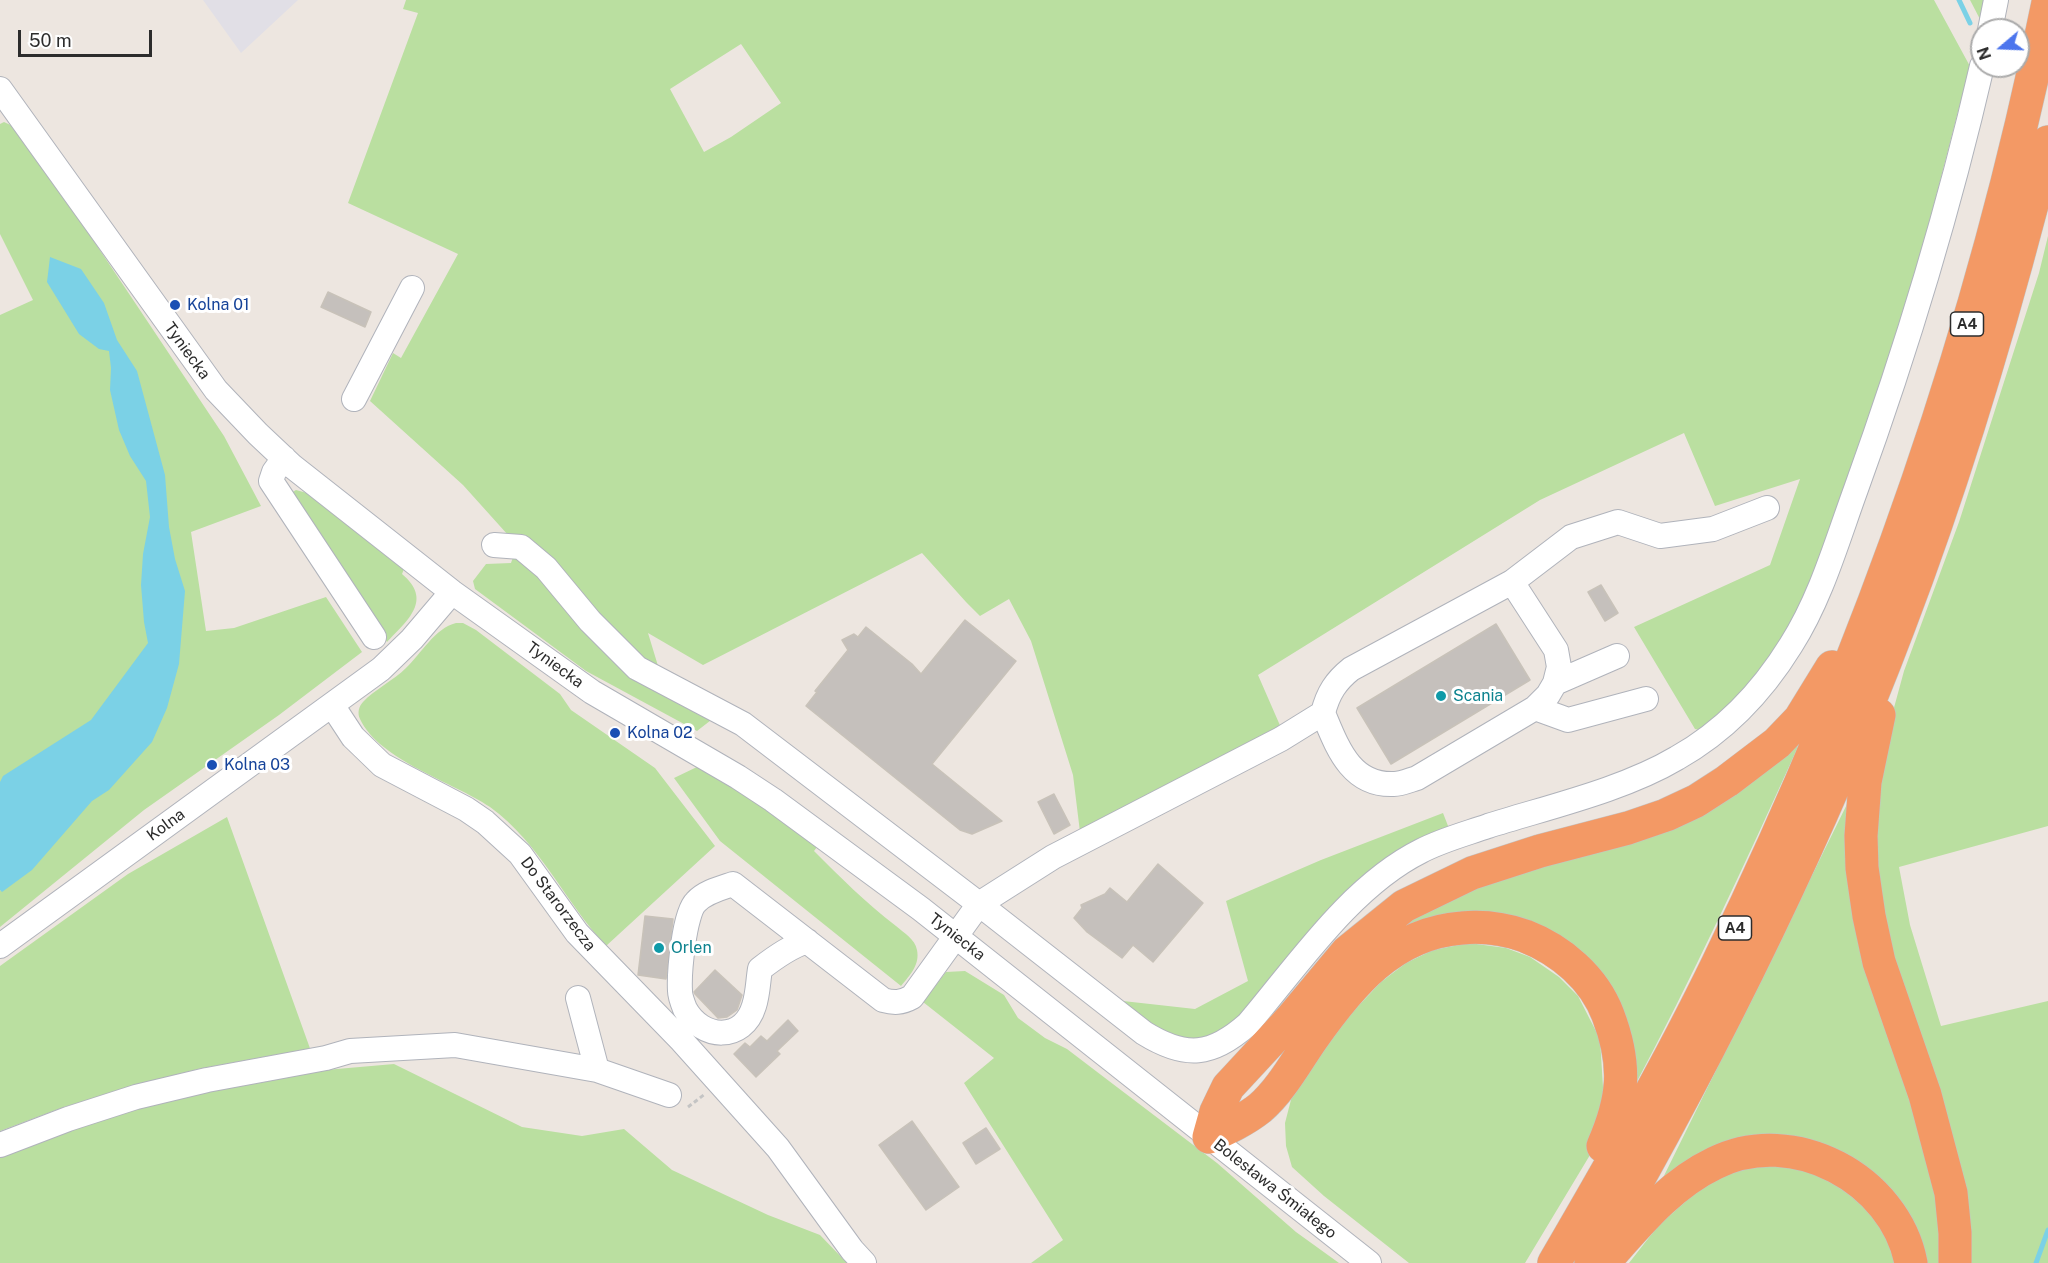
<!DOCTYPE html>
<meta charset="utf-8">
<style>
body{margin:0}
#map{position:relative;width:2048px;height:1263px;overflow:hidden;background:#ede6e0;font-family:"Public Sans",sans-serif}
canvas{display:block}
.north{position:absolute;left:1970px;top:18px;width:60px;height:60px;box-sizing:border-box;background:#fff;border:2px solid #ababab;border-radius:50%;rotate:251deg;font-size:16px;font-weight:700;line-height:24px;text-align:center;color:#2c2c2c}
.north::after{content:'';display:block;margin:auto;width:21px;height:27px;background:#4c75ed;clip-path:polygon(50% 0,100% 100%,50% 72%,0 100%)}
.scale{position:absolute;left:18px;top:30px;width:134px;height:27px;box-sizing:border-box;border:3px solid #2c2c2c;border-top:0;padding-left:8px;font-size:18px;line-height:21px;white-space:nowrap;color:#2c2c2c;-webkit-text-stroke:4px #fff;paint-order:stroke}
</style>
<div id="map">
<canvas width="2048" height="1263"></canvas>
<div class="north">N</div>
<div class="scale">50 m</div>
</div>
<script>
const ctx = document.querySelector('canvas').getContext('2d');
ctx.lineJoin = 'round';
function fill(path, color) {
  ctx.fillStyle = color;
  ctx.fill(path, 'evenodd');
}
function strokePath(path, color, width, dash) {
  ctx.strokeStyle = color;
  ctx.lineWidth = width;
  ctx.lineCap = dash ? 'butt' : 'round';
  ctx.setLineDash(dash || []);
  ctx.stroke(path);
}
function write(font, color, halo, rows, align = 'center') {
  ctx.font = font + ' "Public Sans",sans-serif';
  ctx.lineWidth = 6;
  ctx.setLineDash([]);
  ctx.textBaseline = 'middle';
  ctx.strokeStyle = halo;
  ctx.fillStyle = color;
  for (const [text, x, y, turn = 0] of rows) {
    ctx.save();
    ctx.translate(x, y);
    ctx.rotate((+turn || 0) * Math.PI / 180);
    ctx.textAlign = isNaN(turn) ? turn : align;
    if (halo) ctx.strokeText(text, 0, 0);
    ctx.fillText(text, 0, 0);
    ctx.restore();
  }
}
const industrial = new Path2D(`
 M203 0H298L241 53Z`);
const green = new Path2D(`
 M406 0H1934L1972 70 1961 100 1914 282 1821 564 1765 672 1708 732 1695 729 1634 627 1770 565 1800 479 1715 506 1684 433 1540 500 1258 675 1282 730 1080 832 1073 775 1031 641 1009 599 980 616 966 602 922 553 703 665 648 633 662 679 715 717 697 731 586 671 475 589 473 581 486 564 511 563 517 545 463 485 370 401 393 353 401 358 458 254 348 203 418 13 403 9ZM741 44 781 103 731 137 704 152 670 89Z
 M1970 0H1987L1983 25Z
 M4 122 19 129 224 436 261 506 191 532 206 631 234 628 326 597 362 652 279 715 144 810 0 927V890L2 891 0 842V315L33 300 0 234V124Z
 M2048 236V826L1899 867 1910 925 1941 1026 2048 1001V1263H1965L1882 936 1874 781 1904 671 1959 522 2039 273Z
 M296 490 307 493 404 569 402 574C433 600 408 620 387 642L291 493Z
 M456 623H463L476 630 560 694 571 710 655 768 715 846 606 946C565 902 540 843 490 807 453 782 379 760 360 719 357 713 359 706 363 702 374 690 394 680 406 668 421 654 435 628 456 623Z
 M1800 736 1797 749C1745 864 1692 978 1633 1089L1606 992 1483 918 1354 966 1407 918Z
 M699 766 755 801 817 847 814 851C840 877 866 903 896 926 904 933 915 939 917 950 920 965 910 975 901 986L720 841 674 778Z
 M1853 792 1937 1183 1944 1263H1922L1813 1147 1656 1192Z
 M1443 813 1450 831 1405 851 1238 1025 1185 1045 1105 999 1195 1009 1248 981 1226 901 1321 860Z
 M227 817 312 1054H280L198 1069 64 1107 0 1131V966L128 874Z
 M1469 943 1506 948 1530 957 1559 977 1578 996 1600 1039 1604 1103 1590 1155 1525 1263H1409L1324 1196 1292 1167 1286 1146 1285 1123 1293 1092 1345 1020 1381 982 1406 963 1433 950Z
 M965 971 1004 995 1018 1018 1045 1038 1067 1049 1109 1081 1217 1163 1296 1232 1339 1263H1031L1063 1240 964 1083 994 1058 923 1002 946 972Z
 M394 1064 522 1127 582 1136 624 1129 672 1170 768 1215 820 1235 847 1263H0V1157L140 1105 314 1071Z
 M1764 1163 1802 1165 1830 1178 1877 1215 1899 1263H1629L1658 1226 1714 1176Z`);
const water = new Path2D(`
 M50 257 81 269 104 303 117 340 137 371 165 475 169 527 175 559 185 591 179 664 167 708 152 742 109 790 92 801 32 870 2 892 0 890V782L3 776 91 720 148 643 144 622 141 585 143 554 150 517 146 481 130 456 119 430 110 390 111 368 109 351 99 349 79 334 47 282Z`);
const stream = new Path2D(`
 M1959 0 1970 23
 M2036 1263 2048 1230`);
const building = new Path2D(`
 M328 292 371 312 365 327 321 307Z
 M1601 585 1618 613 1605 621 1588 592Z
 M965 620 1016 661 932 764 1002 821 972 834 960 830 806 706 817 692 815 691 848 650 842 640 854 634 858 637 866 627 912 664 921 674Z
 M1496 624 1530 680 1391 764 1357 708Z
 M1054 794 1070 825 1054 834 1038 802Z
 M1158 864 1203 903 1153 962 1133 945 1122 958 1087 932 1074 918 1082 908 1081 905 1105 894 1110 888 1127 902Z
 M645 916 673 919 666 979 638 975Z
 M715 970 742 995 737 1010 727 1017 718 1018 695 994 694 992Z
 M788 1020 798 1031 777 1051 780 1054 756 1077 734 1054 745 1043 750 1047 761 1036 767 1041Z
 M912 1121 959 1187 926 1210 879 1145Z
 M986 1128 1000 1149 976 1164 963 1143Z`);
const path = new Path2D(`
 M688 1107 705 1094`);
const minor = new Path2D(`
 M1990 30 1996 0
 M0 89 216 390 258 434 292 466 452 592 592 692 738 777 773 800 921 909 1369 1263
 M354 399 412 288
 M284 458 274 472 271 481 374 637
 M494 545 521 547 546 568 590 621 637 668 743 724 979 904 1144 1033C1186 1059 1212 1056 1248 1024 1298 965 1351 886 1421 851 1442 840 1465 834 1488 826 1548 807 1623 790 1677 758 1725 731 1762 692 1791 645 1821 598 1837 541 1856 489 1906 351 1949 209 1982 66
 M1512 582 1571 537 1618 522 1660 536 1713 529 1767 508
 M1555 683 1617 656
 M332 705 353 737 382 765 466 809 485 822 520 854 577 933 682 1041 778 1148 852 1250 864 1263
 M1535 708 1568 720 1646 699
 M807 941C789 947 774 958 760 969 758 981 758 994 754 1006 743 1042 702 1040 685 1009 683 1004 680 996 680 991 679 974 684 913 696 902 705 892 721 888 733 884L883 1000C894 1003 901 1003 912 997L979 904 1053 857 1281 739 1323 713C1328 693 1336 681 1351 669L1512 582 1556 650 1559 667 1555 683 1548 695 1535 708 1417 778C1410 780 1401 784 1394 784 1350 786 1337 746 1323 713
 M0 946 381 669 412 639 452 592
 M578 998 597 1070
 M0 1145 68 1119 136 1097 207 1080 326 1058 350 1051 455 1045 597 1070 669 1095`);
const highway = new Path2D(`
 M1879 715 1865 782 1861 836 1862 868 1869 916 1879 962 1925 1095 1951 1193 1955 1233V1263
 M1209 1137 1216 1112 1228 1087 1291 1019 1347 952 1404 906 1472 873 1540 851 1628 828 1666 815 1696 801 1727 781 1777 743 1800 719 1832 667
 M1209 1137C1226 1129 1245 1120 1260 1108 1281 1090 1296 1062 1312 1039 1350 985 1392 933 1462 928 1483 926 1505 929 1525 936 1561 950 1594 978 1608 1015 1627 1065 1624 1098 1603 1146
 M1612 1253C1643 1218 1673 1183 1715 1163 1793 1124 1895 1179 1911 1263
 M1554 1263C1611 1165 1668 1066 1718 963 1866 658 1981 336 2048 3
 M1591 1263C1709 1059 1815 848 1899 626 1959 469 2007 306 2048 142`);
const markers = [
 [175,305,6,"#1a4fb4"],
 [1441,696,6,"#0f9aa8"],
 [615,733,6,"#1a4fb4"],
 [212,765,6,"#1a4fb4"],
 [659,948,6,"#0f9aa8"]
];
const shields = [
 [1967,324,33],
 [1735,928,33]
];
const shieldNames = [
 ["A4",1967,324],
 ["A4",1735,928]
];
const transitNames = [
 ["Kolna 01",187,305],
 ["Kolna 02",627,733],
 ["Kolna 03",224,765]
];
const streetNames = [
 ["Tyniecka",187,351,54],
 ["Tyniecka",555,665,36],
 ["Kolna",166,825,-36],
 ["Do Starorzecza",558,904,53],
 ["Tyniecka",957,937,38],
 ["Bolesława Śmiałego",1275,1189,38]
];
const cultureNames = [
 ["Scania",1453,696],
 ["Orlen",671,948]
];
fill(industrial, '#e1dfe6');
fill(green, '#badfa0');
fill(water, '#7bd1e6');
strokePath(stream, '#7bd1e6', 5);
fill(building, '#c5c0bc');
strokePath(building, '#c8c2b9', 1.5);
strokePath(minor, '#b0b3bb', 26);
strokePath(highway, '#c4c4c4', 34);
strokePath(path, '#c4c4c4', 3, [4.5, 3]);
strokePath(minor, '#fff', 24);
strokePath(highway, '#f39965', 33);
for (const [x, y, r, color] of markers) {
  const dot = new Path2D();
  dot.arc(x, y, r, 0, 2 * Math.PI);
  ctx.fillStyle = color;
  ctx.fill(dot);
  strokePath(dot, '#fff', 2);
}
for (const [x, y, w] of shields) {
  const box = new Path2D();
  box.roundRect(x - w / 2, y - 12, w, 24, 4.5);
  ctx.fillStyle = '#fff';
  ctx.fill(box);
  strokePath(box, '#2c2c2c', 1.5);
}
write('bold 15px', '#2c2c2c', null, shieldNames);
write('16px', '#164399', '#fff', transitNames, 'left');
write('16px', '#2c2c2c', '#fff', streetNames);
write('16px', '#0d838f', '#fff', cultureNames, 'left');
</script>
